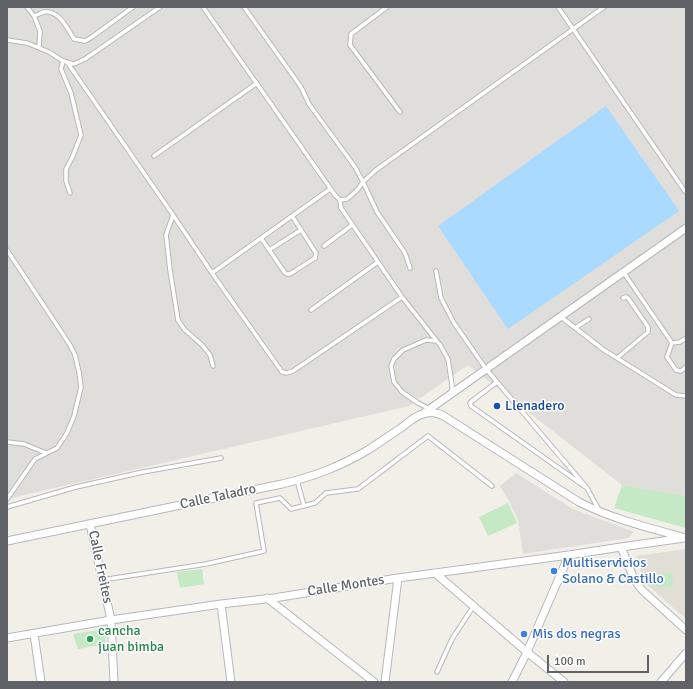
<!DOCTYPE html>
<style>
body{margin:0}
#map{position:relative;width:693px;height:689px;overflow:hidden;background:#f1efe8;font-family:Signika,sans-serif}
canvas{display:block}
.frame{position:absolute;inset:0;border:8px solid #5f6368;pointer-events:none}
.scale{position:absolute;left:547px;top:655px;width:102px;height:18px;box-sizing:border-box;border:2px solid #5f6368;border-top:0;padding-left:5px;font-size:12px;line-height:14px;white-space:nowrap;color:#5f6368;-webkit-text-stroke:3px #fff;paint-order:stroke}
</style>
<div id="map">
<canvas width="693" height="689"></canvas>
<div class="frame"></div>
<div class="scale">100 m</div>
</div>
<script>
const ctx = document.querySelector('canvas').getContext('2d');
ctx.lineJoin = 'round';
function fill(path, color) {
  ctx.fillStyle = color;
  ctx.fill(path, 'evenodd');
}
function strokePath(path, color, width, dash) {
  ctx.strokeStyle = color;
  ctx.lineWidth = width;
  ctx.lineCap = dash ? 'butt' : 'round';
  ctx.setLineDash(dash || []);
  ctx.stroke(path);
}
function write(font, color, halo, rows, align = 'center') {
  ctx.font = font + ' Signika,sans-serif';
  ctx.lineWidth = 3;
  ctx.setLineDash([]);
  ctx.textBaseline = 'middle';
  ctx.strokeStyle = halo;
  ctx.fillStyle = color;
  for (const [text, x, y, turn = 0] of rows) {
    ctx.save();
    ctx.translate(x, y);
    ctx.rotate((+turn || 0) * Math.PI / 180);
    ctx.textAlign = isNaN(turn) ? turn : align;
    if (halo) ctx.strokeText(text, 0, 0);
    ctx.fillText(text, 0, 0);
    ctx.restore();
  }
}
const industrial = new Path2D(`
 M7 7H686V496L622 485 468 365 409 406 7 499Z
 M516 473 573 509 634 532 628 538 523 554 518 520 510 503 500 486Z`);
const education = new Path2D(`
 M686 549V619L644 582 636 556Z`);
const green = new Path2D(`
 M622 485 686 496V528L614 508Z
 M508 503 517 523 488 536 479 517Z
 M202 569 204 584 180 588 177 572Z
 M672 573 673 587H655L653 575Z
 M105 629 106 644 78 649 73 634Z`);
const water = new Path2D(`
 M606 106 679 211 508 329 438 226Z`);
const service = new Path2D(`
 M27 7 34 16 40 31 39 48
 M203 7 335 195 340 200 347 199 353 194 358 189 363 182 377 212 405 253 410 268
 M244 7 301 87 309 104 355 167 363 182 376 170 604 7
 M387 7 351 34 350 45 400 112
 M558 7 684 190 686 192
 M34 16C37 15 41 13 44 12 59 10 67 28 74 39L85 41 92 37 133 7
 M7 40 27 43 49 52 63 61 74 64 85 59 160 7
 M63 61 61 69 71 93 81 135 72 158 66 169V181L70 193
 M67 62 173 215 212 273 282 372 287 373 293 371 402 297
 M154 156 257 83
 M340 200 341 208 402 297 440 345 448 359 452 385V392
 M173 215 166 235 170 270 178 320 184 329 202 345 210 355 213 366
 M261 238 285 273 287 274H290L315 258 316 253 292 216
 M324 246 352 225
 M7 250 70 345 75 355 79 372 81 387 74 416 67 433 57 448 35 459 7 499
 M269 250 301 230
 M436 271 441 298 454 323 486 369 587 488
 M212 273 330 189
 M624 273 672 343
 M311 310 378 262
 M561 317 604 350 676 395 686 396
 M575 328 589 319
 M672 343 667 357 676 370 681 371 686 367
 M672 343 680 342 686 338
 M617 358 648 332V327L628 298 626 297 623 298
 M497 382 472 401 470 403 471 406 587 488 599 510
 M430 409 418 403 402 392 394 382 391 366 394 359 403 350 426 340 437 341
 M7 442 24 444 46 453
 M297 480 304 506
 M7 507 76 487 143 472 221 458
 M102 580 206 564 264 551 256 503 280 498 291 509 315 503 326 493 358 489 428 436 492 486
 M437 672 452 639 473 607`);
const minor = new Path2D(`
 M424 413 686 228
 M90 524 111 620 114 682
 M7 541 282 484C315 476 339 467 368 450 379 443 390 435 401 428 409 422 417 414 427 413 436 411 443 415 450 420L579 502C612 519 650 528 686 538
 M621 547 634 579 642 590 686 630
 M435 573 527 652 564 682
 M267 598 374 682
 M221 604 231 682
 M34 634 41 682
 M7 638 111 620 221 604 274 598 398 578 569 555 621 547 684 538
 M385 682 398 578
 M512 682 527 652 569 555
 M661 682 686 653`);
const markers = [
 [497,406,4,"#1a4fb4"],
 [554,571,4,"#3f7fe0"],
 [524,634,4,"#3f7fe0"],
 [90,639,4,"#2e9e5b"]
];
const transitNames = [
 ["Llenadero",505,406]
];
const streetNames = [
 ["Calle Taladro",218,497,-12],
 ["Calle Freites",100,567,78],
 ["Calle Montes",346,586,-9]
];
const shopNames = [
 ["Multiservicios",562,563],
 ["Solano & Castillo",562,579],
 ["Mis dos negras",532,634]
];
const leisureNames = [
 ["cancha",98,631],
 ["juan bimba",98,647]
];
fill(industrial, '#e0deda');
fill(education, '#e1ded6');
fill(green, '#c5e8c5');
fill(water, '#aadaff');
strokePath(service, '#b5b8bc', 5.5);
strokePath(minor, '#b5b8bc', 9);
strokePath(service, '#fff', 3.5);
strokePath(minor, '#fff', 7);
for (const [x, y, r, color] of markers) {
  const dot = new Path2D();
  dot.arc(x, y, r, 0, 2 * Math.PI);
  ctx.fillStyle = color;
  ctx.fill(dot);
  strokePath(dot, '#fff', 1.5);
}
write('14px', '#164399', '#fff', transitNames, 'left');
write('14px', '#5f6368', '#fff', streetNames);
write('14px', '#366cbe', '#fff', shopNames, 'left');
write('14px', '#27864d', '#fff', leisureNames, 'left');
</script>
